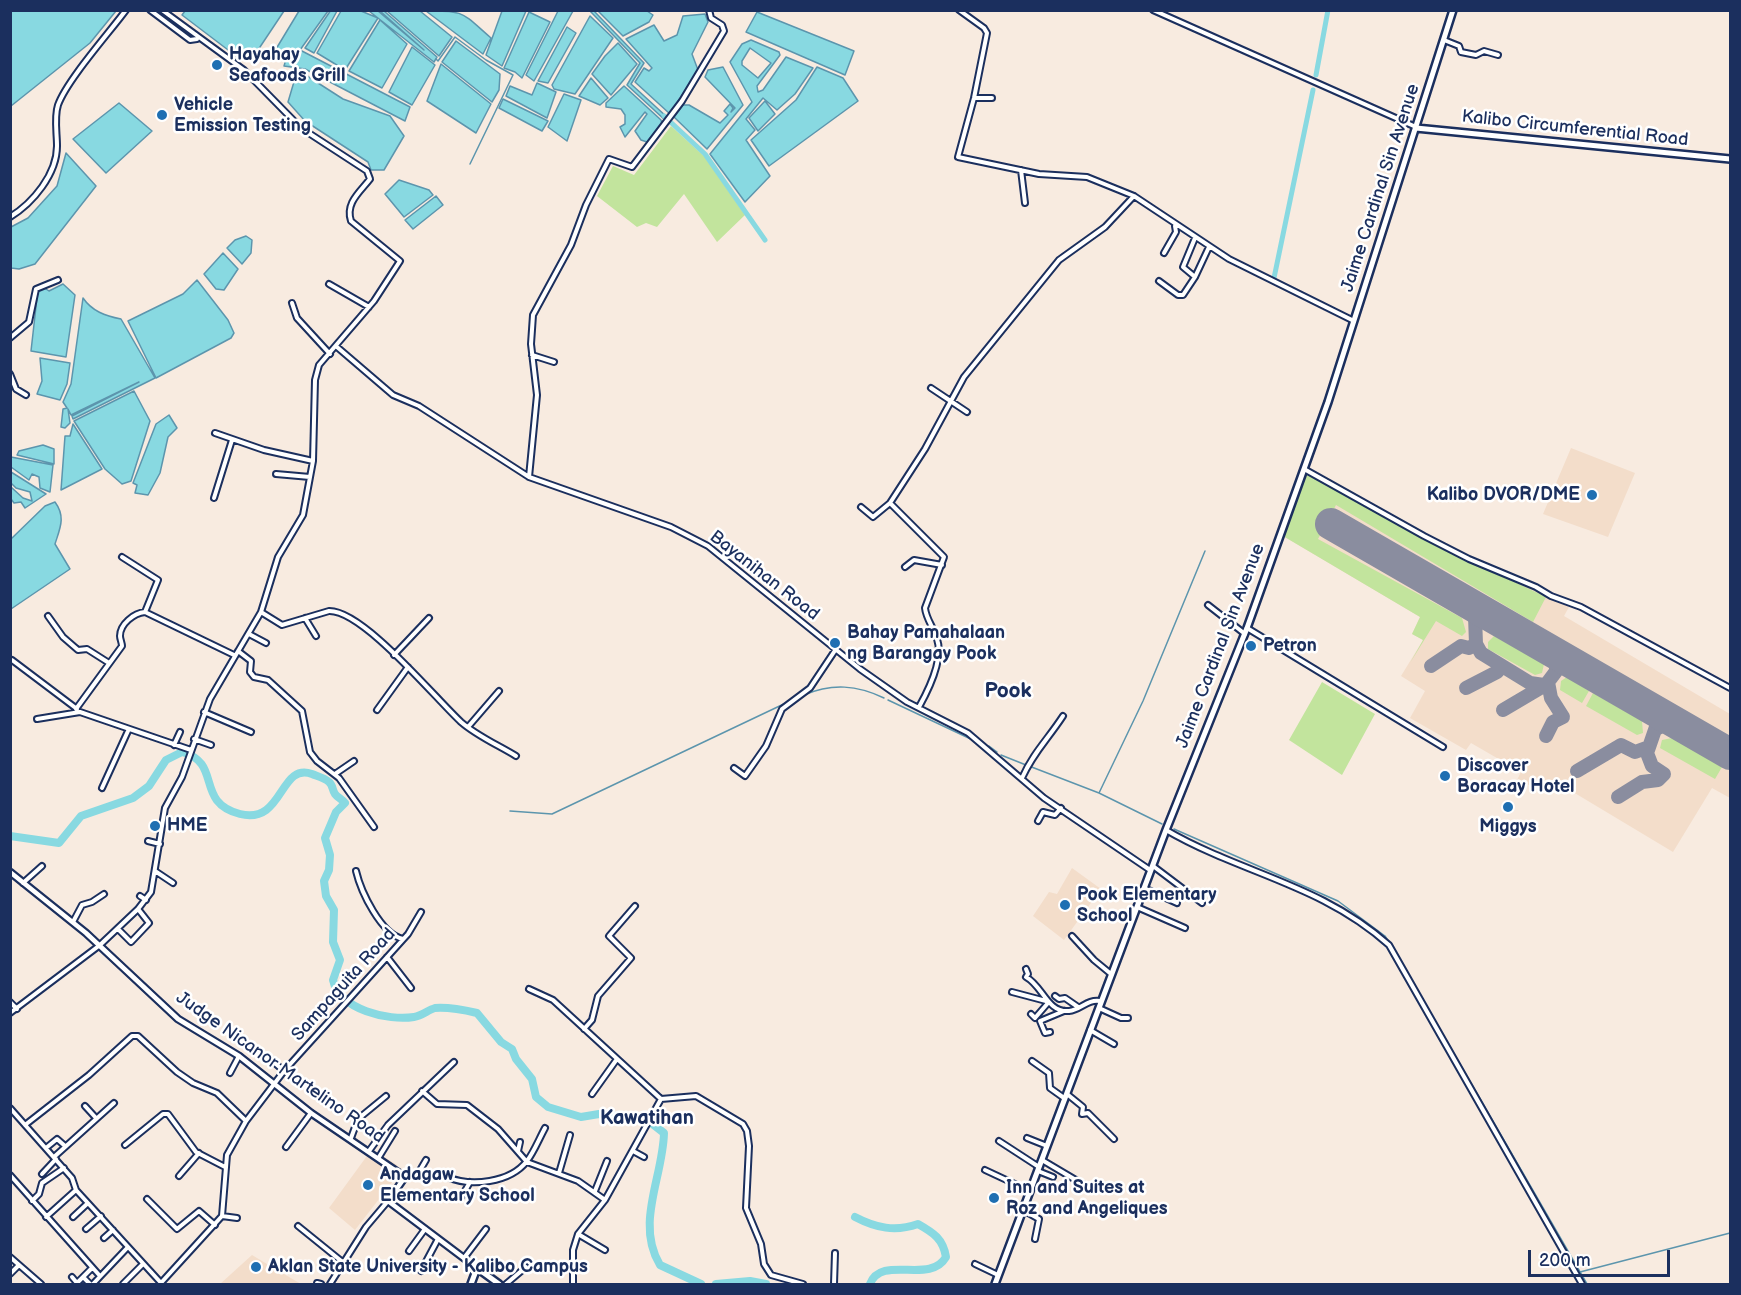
<!DOCTYPE html>
<style>
body{margin:0}
#map{position:relative;width:1741px;height:1295px;overflow:hidden;background:#f8ebe0;font-family:"Balsamiq Sans",sans-serif}
canvas{display:block}
.frame{position:absolute;inset:0;border:12px solid #1b2f5e;pointer-events:none}
.scale{position:absolute;left:1528px;top:1250px;width:142px;height:27px;box-sizing:border-box;border:3px solid #1b2f5e;border-top:0;padding-left:8px;font-size:18px;line-height:21px;white-space:nowrap;color:#1b2f5e;-webkit-text-stroke:4px #fff;paint-order:stroke}
</style>
<div id="map">
<canvas width="1741" height="1295"></canvas>
<div class="frame"></div>
<div class="scale">200 m</div>
</div>
<script>
const ctx = document.querySelector('canvas').getContext('2d');
ctx.lineJoin = 'round';
function fill(path, color) {
  ctx.fillStyle = color;
  ctx.fill(path, 'evenodd');
}
function strokePath(path, color, width, dash) {
  ctx.strokeStyle = color;
  ctx.lineWidth = width;
  ctx.lineCap = dash ? 'butt' : 'round';
  ctx.setLineDash(dash || []);
  ctx.stroke(path);
}
function write(font, color, halo, rows, align = 'center') {
  ctx.font = font + ' "Balsamiq Sans",sans-serif';
  ctx.lineWidth = 5;
  ctx.setLineDash([]);
  ctx.textBaseline = 'middle';
  ctx.strokeStyle = halo;
  ctx.fillStyle = color;
  for (const [text, x, y, turn = 0] of rows) {
    ctx.save();
    ctx.translate(x, y);
    ctx.rotate((+turn || 0) * Math.PI / 180);
    ctx.textAlign = isNaN(turn) ? turn : align;
    if (halo) ctx.strokeText(text, 0, 0);
    ctx.fillText(text, 0, 0);
    ctx.restore();
  }
}
const built = new Path2D(`
 M1571 448 1635 473 1608 537 1543 514Z
 M1308 472 1406 530 1569 607 1564 616 1730 714V798L1712 788 1673 852 1563 786 1551 782 1547 789 1516 782 1521 772 1471 743 1466 750 1410 718 1425 691 1401 676 1423 640 1412 634 1420 617 1283 536Z
 M1072 868 1101 889 1064 940 1033 916 1049 892 1057 894Z
 M372 1149 397 1165V1176L355 1230 329 1208Z
 M252 1255 267 1264 301 1284H220Z`);
const green = new Path2D(`
 M671 126 705 157 745 215 717 242 684 194 657 227 646 223 637 227 597 196 613 166 634 175Z
 M1308 472 1406 530 1546 597 1533 622 1336 505 1318 539 1462 618 1466 632 1462 636 1436 621 1410 663 1423 640 1412 634 1420 617 1283 536Z
 M1494 636 1544 664 1542 673 1535 675 1488 649V642Z
 M1567 677 1589 691 1582 703 1560 690 1561 681Z
 M1322 682 1375 714 1342 775 1289 740Z
 M1593 693 1642 721 1643 733 1637 735 1586 706Z
 M1672 738 1722 767 1715 779 1660 748 1662 740Z`);
const water = new Path2D(`
 M11 10H116V11L90 43 11 106Z
 M331 10 337 11 314 53 305 48Z
 M185 11V10L284 11 254 56 240 59 182 15Z
 M299 11H328L300 50 410 107 405 121 305 69 284 66 287 56 273 54Z
 M341 11H361L378 18 345 70 317 53Z
 M369 11H378L424 50 380 11H384L437 57 434 62Z
 M387 11H420L452 37 439 56Z
 M426 11C465 10 462 13 491 38L483 54Z
 M502 11H526L502 66 486 55Z
 M558 11H573L534 81 526 75Z
 M590 11H594L644 63 631 84 668 118 666 121 627 85 640 63Z
 M598 11H647L653 15 649 22 623 36Z
 M529 12 550 22 522 78 515 72 504 68Z
 M757 12 854 51 845 75 746 32Z
 M705 14 708 22 692 54 698 70 670 114 635 82 644 68 649 71 652 68 626 39 654 25 664 41 677 35 683 16Z
 M590 16 613 38 575 94 554 89 552 85Z
 M380 20 407 44 382 88 349 71Z
 M567 27 576 33 548 83 538 81Z
 M751 40 779 52 780 55 757 86 758 92 763 90 786 57 813 68 795 94 777 110 763 98 746 119 755 130 746 140 770 176 745 202 710 154 752 102 730 62 742 44ZM750 48 771 63 758 78 742 65V61Z
 M456 41 500 74 499 90 492 102 442 62Z
 M618 43 637 64 611 95 592 74 605 56Z
 M412 47 435 65 412 105 389 92Z
 M441 64 491 104 476 133 427 101Z
 M723 67 743 105 707 149 674 117 683 105H689L720 123 728 115 724 111 730 104 733 108 731 112 735 108 705 77 708 70Z
 M817 67 843 78 858 101 769 166 751 140 796 100Z
 M304 74 343 99 390 116 404 136 384 170H371L368 162 305 121 288 102 296 75Z
 M591 78 608 98 600 105 579 96Z
 M537 83 556 92 547 118 506 96 510 86 532 95Z
 M624 86 661 120 662 124 647 142 641 140 635 131 647 114 645 112 625 137 620 127 625 124V115L621 109 606 107V103Z
 M564 94 581 100 567 141 548 127Z
 M503 99 548 121 542 131 499 108Z
 M765 101 775 114 758 131 749 118Z
 M119 103 152 131 106 173 73 139Z
 M66 153 96 186 35 264 19 269 11 268V227L28 218 57 186Z
 M399 180 429 190 433 195 404 217 385 194Z
 M436 196 443 205 413 229 405 220Z
 M246 236 252 240 251 253 242 264 227 248 235 240Z
 M223 253 238 269 224 290 216 289 204 274Z
 M197 280 228 320 234 333 231 338 156 378 128 321 183 294Z
 M63 284 75 295 66 357 31 351 38 289 43 287 49 291Z
 M83 298C92 311 105 316 121 319L155 378 73 419 72 416 139 382 71 415 68 409 70 423 65 428 61 427 63 409 67 408 63 402 71 384Z
 M40 358 70 363 67 384 60 400 37 394 42 381Z
 M134 391 150 421 131 481 122 484 105 469 74 421Z
 M169 415 177 428 168 437 160 473 148 495 135 493 137 485 133 483 156 424Z
 M73 424 102 469 61 490 65 436H70Z
 M43 445 54 449V464L17 455 19 451Z
 M11 457 53 465 50 492 40 488 39 477 32 474 29 480 11 467Z
 M11 472 46 494 25 508 21 502 14 503 11 499V487L23 498 32 501 30 492 16 488 11 483Z
 M55 502C66 517 60 528 55 544L70 569 11 609V539L45 506Z`);
const stream = new Path2D(`
 M436 59 438 61 455 37 486 60 513 75 470 164
 M804 695C832 683 857 685 884 698
 M888 700 975 741
 M989 746 997 752
 M1001 755 1026 765
 M1029 766 1099 793 1162 824
 M1099 793 1143 701 1205 551
 M510 811 552 814 788 702
 M1174 829 1338 901 1385 936 1390 944
 M1397 955 1587 1284
 M1580 1272 1730 1233`);
const canal = new Path2D(`
 M1316 75 1328 10
 M664 116 705 154 765 240
 M1274 278 1313 90`);
const river = new Path2D(`
 M10 836 59 843 81 816 133 798 149 786 166 760 182 752C223 763 194 802 240 814 284 825 279 762 312 774 317 776 325 778 329 782 333 785 332 790 335 794 337 797 342 799 345 803L336 812 325 838 330 855 329 870 324 881 326 896 334 910 333 942 340 960 333 980C340 1010 388 1021 414 1017 422 1016 428 1010 435 1008 448 1007 464 1010 477 1013L501 1042 512 1049 516 1059 532 1079 536 1097 548 1107 581 1117 599 1114 646 1120
 M650 1122 664 1133C663 1177 635 1224 660 1265L701 1284
 M855 1217C876 1228 895 1232 918 1224 934 1233 943 1239 946 1257 930 1285 882 1254 870 1284
 M716 1284 750 1281 766 1284`);
const taxiway = new Path2D(`
 M1459 598 1475 616 1476 644 1481 653 1530 683 1544 685
 M1477 625 1482 620 1494 618
 M1550 650 1556 661V670
 M1431 666 1461 646 1469 648 1476 644
 M1466 688 1497 672 1501 666
 M1503 710 1547 684
 M1656 729 1667 723 1680 725
 M1546 736 1553 722 1563 717 1551 698 1548 682 1560 666H1577
 M1577 771 1621 745 1635 752 1646 748
 M1618 797 1642 782 1658 780 1664 774 1652 766 1647 753 1657 724 1650 707`);
const runway = new Path2D(`
 M1331 524 1730 754`);
const minor = new Path2D(`
 M150 10 190 40 197 39
 M959 10 984 28 987 33 974 98 958 157 1039 174 1087 177 1134 196 1229 259 1354 321
 M1153 10 1416 127
 M1444 40 1459 46 1461 52 1476 55 1484 51 1498 55
 M974 98H992
 M1021 170 1025 203
 M10 217C33 203 57 174 57 146 57 133 54 117 58 105 67 80 109 33 126 10
 M1195 238 1183 267 1195 277
 M1164 253 1176 232 1175 226
 M1159 281 1178 295H1183L1195 277 1209 247
 M329 284 369 307
 M292 303 297 318 330 354
 M10 338 29 322 36 289 58 280
 M337 347 393 395 419 406 529 477 671 527 708 546 860 669 907 702 968 733 1044 798 1150 870
 M532 355 554 362
 M10 374 16 389 26 395
 M931 388 967 412
 M215 433 264 450 313 461
 M1304 469 1424 536 1469 559 1536 587 1551 596 1581 607 1730 688
 M276 474 310 477
 M529 477 537 395 531 344 533 315 571 245 586 205 609 159 632 167 682 101 724 31 722 25 711 18 709 10
 M214 498 232 440
 M861 507 873 517 890 503
 M122 557 158 580 145 612
 M905 567 914 560 942 565
 M1208 605 1245 634
 M261 612 282 625 329 611C363 610 435 698 461 722 477 736 498 745 516 756
 M48 616 63 637 78 650 87 649 109 663
 M305 618 316 636
 M1247 628 1443 747
 M249 634 266 643
 M238 651 251 661 250 672 254 677 268 680 302 711 310 752 317 761 339 778 374 827
 M394 655 429 618
 M12 660 77 709
 M919 707C929 689 944 659 937 639 934 628 926 619 925 608L944 557 890 503 925 449 964 377 1059 260 1105 227 1134 196
 M76 709 122 646C122 643 120 639 120 636 120 624 134 613 145 612L234 655
 M377 710 408 667
 M204 712 251 732
 M37 719 80 712 191 750
 M468 727 499 691
 M194 739 211 745
 M174 745 180 732
 M734 768 745 776 766 746 782 709 810 688 836 649
 M335 774 354 761
 M1022 778C1033 753 1048 739 1063 716
 M102 788 128 731
 M1038 821 1043 812 1055 815 1061 808
 M1166 830C1242 874 1321 884 1389 945L1582 1284
 M148 841 160 844
 M1153 866 1202 903
 M155 871 173 883
 M356 871C361 892 381 934 403 939
 M23 883 42 866
 M1144 888 1177 903
 M140 896 146 900
 M1137 907 1185 928
 M73 922 82 905 92 902 104 894
 M118 929 131 942 149 923 138 909
 M1072 936 1094 960 1111 974
 M387 957 411 988
 M1026 969 1028 974 1026 977C1043 986 1047 1013 1069 1011 1081 1010 1087 999 1100 1001
 M529 989 553 1000 661 1099 605 1200 578 1234 573 1250V1284
 M1012 992 1046 1001
 M1055 996 1059 999 1065 998 1078 1007
 M10 1002 17 1009
 M1099 1008 1121 1018H1128
 M10 1013 100 945 138 909 151 892 165 808 182 777 210 699 261 612 278 557 303 515 313 461 315 380 319 365 374 301 400 261 351 221C345 203 360 192 370 179L367 171 301 128 244 70 162 10
 M1031 1014 1035 1018 1048 1003
 M584 1029 592 1020 598 996 631 958 609 936 635 906
 M1090 1030 1114 1044
 M1050 1032 1045 1033 1040 1021 1064 1011
 M269 1058 284 1071
 M1032 1061 1049 1073 1050 1088 1064 1098
 M230 1073 239 1056
 M422 1091 437 1104 467 1105 498 1129 527 1162 578 1181 605 1200
 M592 1094 617 1059
 M1067 1094 1083 1107 1082 1114 1088 1113 1114 1139
 M661 1099 696 1096 743 1124 747 1131 749 1146 746 1208 761 1244 764 1264 771 1275 803 1284
 M85 1106 96 1118
 M10 1108 72 1178 76 1190 162 1284
 M25 1125 89 1075 132 1036H138L177 1072 193 1083 217 1093 246 1121
 M351 1138 358 1119 386 1096
 M1027 1138 1047 1146
 M999 1141 1039 1167
 M125 1145 163 1114H168L196 1152 225 1167
 M286 1147 311 1113
 M46 1148 57 1139 65 1146
 M369 1151 388 1125 454 1062
 M518 1151 520 1142
 M633 1151 644 1157
 M54 1157 114 1103
 M379 1157 395 1131
 M1042 1160 1091 1189
 M985 1170 1030 1191
 M1038 1171 1053 1177
 M559 1173 570 1135
 M42 1174 56 1159
 M10 1175 100 1276
 M179 1176 199 1153
 M405 1177H416L426 1160
 M447 1177C471 1187 510 1183 527 1161 534 1152 539 1139 545 1128
 M595 1191 607 1161
 M462 1196 470 1182
 M147 1199 177 1229 199 1211 215 1225
 M32 1201 39 1194 42 1183 64 1168
 M1023 1210 1039 1219 1035 1239
 M222 1216 237 1218
 M46 1217 76 1190
 M73 1217 88 1203
 M298 1226 345 1264
 M86 1229 101 1216
 M578 1234 605 1250
 M104 1238 113 1230
 M409 1251 425 1229
 M10 1257 41 1284
 M464 1258 486 1229
 M975 1264 998 1275
 M421 1271 438 1239
 M10 1274 19 1265
 M72 1277 77 1283
 M83 1277 90 1284
 M317 1283 321 1284
 M76 1284 92 1268
 M93 1284 128 1247
 M123 1284 143 1264
 M160 1284 222 1216 227 1155 246 1121 284 1071 408 934 421 912
 M330 1284 366 1227 388 1201
 M506 1284 526 1267
 M834 1284 835 1253`);
const tertiary = new Path2D(`
 M10 872 86 933 178 1019 239 1056 311 1113 405 1177 388 1201 477 1268`);
const secondary = new Path2D(`
 M1416 128 1730 159
 M471 1284 477 1268 499 1284
 M995 1284 1166 830 1247 628 1328 402 1453 10`);
const markers = [
 [217,65,6,"#1f6fb2"],
 [162,115,6,"#1f6fb2"],
 [1592,495,6,"#1f6fb2"],
 [835,643,6,"#1f6fb2"],
 [1251,646,6,"#1f6fb2"],
 [1445,776,6,"#1f6fb2"],
 [1508,807,6,"#1f6fb2"],
 [155,826,6,"#1f6fb2"],
 [1065,905,6,"#1f6fb2"],
 [368,1185,6,"#1f6fb2"],
 [994,1198,6,"#1f6fb2"],
 [256,1267,6,"#1f6fb2"]
];
const poiNames = [
 ["Hayahay",229,55],
 ["Seafoods Grill",229,76],
 ["Vehicle",174,105],
 ["Emission Testing",174,126],
 ["Kalibo DVOR/DME",1580,495,"right"],
 ["Bahay Pamahalaan",847,633],
 ["ng Barangay Pook",847,654],
 ["Petron",1263,646],
 ["Discover",1457,766],
 ["Boracay Hotel",1457,787],
 ["HME",167,826],
 ["Miggys",1508,827,"center"],
 ["Pook Elementary",1077,895],
 ["School",1077,916],
 ["Andagaw",380,1175],
 ["Elementary School",380,1196],
 ["Inn and Suites at",1006,1188],
 ["Roz and Angeliques",1006,1209],
 ["Aklan State University - Kalibo Campus",268,1267]
];
const streetNames = [
 ["Kalibo Circumferential Road",1575,129,6],
 ["Jaime Cardinal Sin Avenue",1381,188,-72],
 ["Bayanihan Road",764,576,38],
 ["Jaime Cardinal Sin Avenue",1221,646,-69],
 ["Sampaguita Road",344,985,-48],
 ["Judge Nicanor Martelino Road",280,1068,35]
];
const neighbourhoodNames = [
 ["Kawatihan",647,1119]
];
const quarterNames = [
 ["Pook",1008,692]
];
fill(built, '#f3ddca');
fill(green, '#c2e49d');
fill(water, '#88d9e1');
strokePath(water, '#5c95ad', 1.5);
strokePath(stream, '#5c95ad', 1.5);
strokePath(canal, '#88d9e1', 5);
strokePath(river, '#88d9e1', 8);
strokePath(taxiway, '#8a8d9f', 14);
strokePath(runway, '#8a8d9f', 32);
strokePath(minor, '#1b2f5e', 8);
strokePath(tertiary, '#1b2f5e', 9);
strokePath(secondary, '#1b2f5e', 10);
strokePath(minor, '#fff', 4);
strokePath(tertiary, '#fff', 4.5);
strokePath(secondary, '#fff', 5);
for (const [x, y, r, color] of markers) {
  const dot = new Path2D();
  dot.arc(x, y, r, 0, 2 * Math.PI);
  ctx.fillStyle = color;
  ctx.fill(dot);
  strokePath(dot, '#fff', 2);
}
write('bold 18px', '#1b2f5e', '#fff', poiNames, 'left');
write('18px', '#1b2f5e', '#fff', streetNames);
write('bold 20px', '#1b2f5e', '#fff', neighbourhoodNames);
write('bold 21px', '#1b2f5e', '#fff', quarterNames);
</script>
